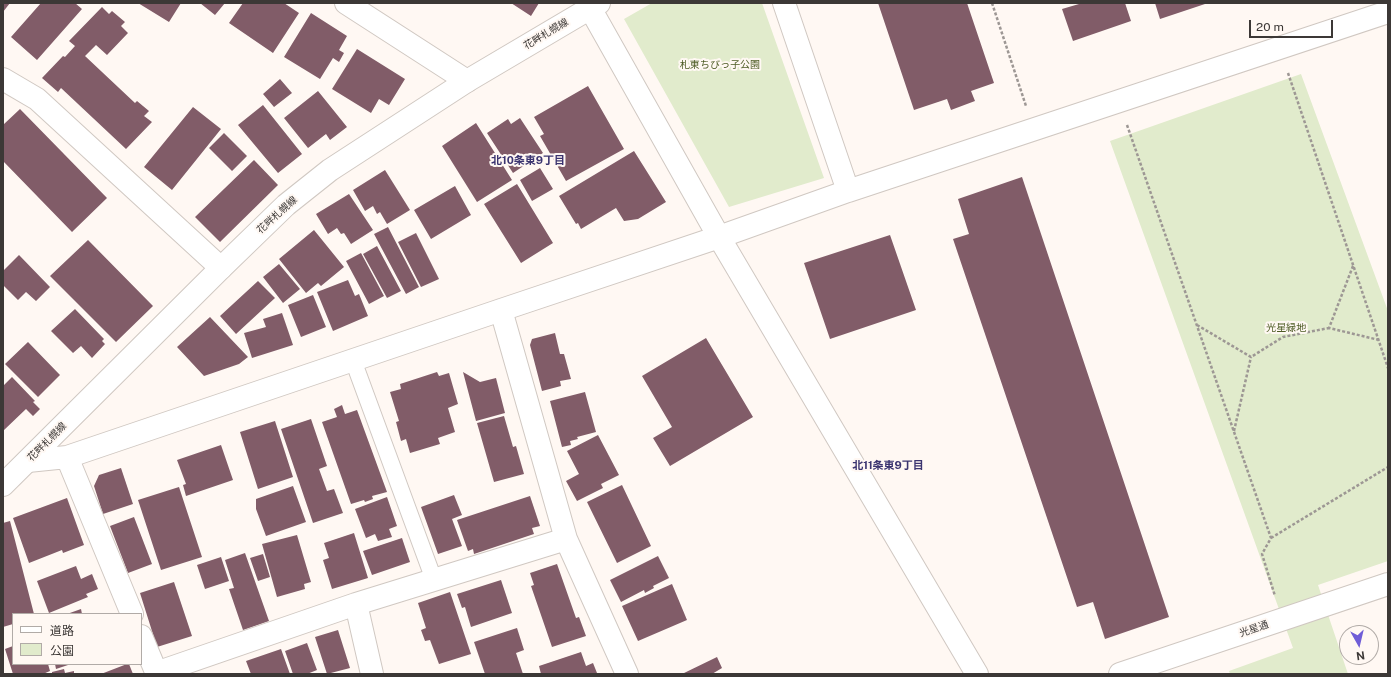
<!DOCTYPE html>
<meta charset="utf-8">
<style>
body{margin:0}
#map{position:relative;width:1391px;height:677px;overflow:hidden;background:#fff8f3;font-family:"Public Sans","Noto Sans JP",sans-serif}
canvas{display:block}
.frame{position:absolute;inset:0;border:4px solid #3c3836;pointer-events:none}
.legend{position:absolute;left:12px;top:613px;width:130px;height:52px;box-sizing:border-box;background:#fff8f3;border:1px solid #b1aba7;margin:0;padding:5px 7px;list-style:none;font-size:12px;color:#3c3836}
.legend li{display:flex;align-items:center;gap:8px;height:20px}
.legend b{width:20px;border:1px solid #b1aba7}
.north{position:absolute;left:1339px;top:625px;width:40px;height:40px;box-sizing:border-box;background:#fff8f3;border:1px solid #b1aba7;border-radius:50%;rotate:172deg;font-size:11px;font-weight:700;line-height:16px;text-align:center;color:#3c3836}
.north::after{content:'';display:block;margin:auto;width:14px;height:18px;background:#6f5dd7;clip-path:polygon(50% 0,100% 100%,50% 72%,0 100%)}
.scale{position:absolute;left:1249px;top:20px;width:84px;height:18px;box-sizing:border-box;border:2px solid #3c3836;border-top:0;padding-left:5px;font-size:12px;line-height:14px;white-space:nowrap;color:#3c3836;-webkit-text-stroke:3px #fff8f3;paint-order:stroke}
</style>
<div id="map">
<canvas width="1391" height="677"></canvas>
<div class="frame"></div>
<ul class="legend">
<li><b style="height:5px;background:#fff"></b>道路</li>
<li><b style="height:11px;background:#e1ebcc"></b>公園</li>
</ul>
<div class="north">N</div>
<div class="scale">20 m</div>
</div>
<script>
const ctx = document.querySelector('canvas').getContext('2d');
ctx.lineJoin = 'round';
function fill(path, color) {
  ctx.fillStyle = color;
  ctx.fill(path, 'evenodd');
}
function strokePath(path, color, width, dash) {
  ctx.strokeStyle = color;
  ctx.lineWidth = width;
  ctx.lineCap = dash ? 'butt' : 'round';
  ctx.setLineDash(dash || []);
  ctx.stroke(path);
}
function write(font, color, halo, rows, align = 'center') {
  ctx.font = font + ' "Public Sans","Noto Sans JP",sans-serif';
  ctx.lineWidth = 4;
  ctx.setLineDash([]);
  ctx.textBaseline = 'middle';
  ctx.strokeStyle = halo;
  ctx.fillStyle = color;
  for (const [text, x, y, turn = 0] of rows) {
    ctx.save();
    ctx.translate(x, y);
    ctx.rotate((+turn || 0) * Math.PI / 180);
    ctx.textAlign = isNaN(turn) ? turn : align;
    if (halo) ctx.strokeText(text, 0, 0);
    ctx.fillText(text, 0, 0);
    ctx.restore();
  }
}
const green = new Path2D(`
 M652 3H762L824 178 729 207 624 19Z
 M1301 74 1388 311V561L1318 585 1348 674H1230L1229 671 1293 648 1110 141Z`);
const building = new Path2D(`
 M3 3H10L3 12Z
 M41 3H75L82 9 37 60 11 37Z
 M138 3H181L169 22Z
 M200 3H225L215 15Z
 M243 3H284L299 13 273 53 229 23Z
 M511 3H539L531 16Z
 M878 3H967L994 83 971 91 975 101 951 110 947 99 914 110Z
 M1078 3H1125L1131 21 1073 41 1062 9 1079 4Z
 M1155 3H1208L1160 19Z
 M102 7 109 14 112 11 125 22 121 26 128 33 107 55 96 45 85 56 135 103 137 101 149 111 144 116 152 122 126 149 61 88 58 92 42 78 63 56 65 57 75 46 69 41Z
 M311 13 347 36 339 50 344 53 339 62 333 58 320 79 284 57Z
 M357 49 405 79 389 105 379 99 371 113 332 89Z
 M280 79 292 93 274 107 263 94Z
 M588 86 624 149 566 181 540 136 544 134 534 117Z
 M318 91 347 127 330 140 326 134 308 148 284 118Z
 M263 105 302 154 278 173 238 125Z
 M193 107 221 129 172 190 144 167Z
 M20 109 107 198 72 232 3 161V125Z
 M520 118 543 153 513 173 487 133 508 119 511 124Z
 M476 123 512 180 477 202 442 146Z
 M224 133 247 156 232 171 209 148Z
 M634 151 666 202 638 219 624 221 616 208 581 229 578 223 576 224 559 196Z
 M254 160 278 185 220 242 195 217Z
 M540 168 553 189 532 201 520 180Z
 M385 170 410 210 387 224 380 212 377 214 373 206 365 211 353 190Z
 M1022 177 1169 617 1105 639 1093 602 1077 607 953 239 969 234 958 199Z
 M517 184 553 243 521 263 484 204Z
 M455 186 471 215 431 239 414 210Z
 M349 194 373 230 351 244 344 233 341 234 337 228 328 234 316 214Z
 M388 227 419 287 406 294 374 234Z
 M314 230 344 267 321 286 318 283 306 293 279 259Z
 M416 233 439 279 421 287 398 242Z
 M890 235 916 310 830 339 804 263Z
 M88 240 153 306 116 342 50 276Z
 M377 246 401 291 387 298 363 254Z
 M361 253 384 296 369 304 346 261Z
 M19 255 50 287 36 301 26 292 18 300 3 285V271Z
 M279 264 300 289 283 303 263 277Z
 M348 280 355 296 359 294 368 316 333 331 317 292Z
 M258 281 275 298 236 334 220 316Z
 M313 295 326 327 301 337 288 305Z
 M75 309 104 339 102 341 105 344 92 358 81 346 73 353 51 331Z
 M282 313 293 345 252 358 244 333 266 327 263 319Z
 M210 317 248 357 239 364 204 376 177 347Z
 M555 333 560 354H564L571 379 560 381 561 386 542 391 530 345 532 339Z
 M706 338 753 417 670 466 653 438 672 427 642 376Z
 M28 342 60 375 38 397 5 364Z
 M437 372 439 376 449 373 458 404 448 408 455 432 438 438 440 444 410 453 406 439 401 441 396 422 399 421 390 392 401 389 400 384Z
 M463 372 480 382 496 378 505 413 476 421Z
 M12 377 35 401 33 402 40 409 33 416 26 409 3 431V386Z
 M585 392 596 432 577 437 578 439 570 441 571 445 562 447 550 401Z
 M342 405 345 414 357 410 387 492 372 496 373 499 365 502 364 500 351 504 322 422 337 417 334 409Z
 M504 416 513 447 516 446 524 474 494 482 477 423Z
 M311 419 327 466 319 469 327 491 334 489 343 513 313 523 281 429Z
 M275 421 293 477 258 489 240 432Z
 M598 435 619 475 601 484 603 488 577 501 566 481 579 474 567 451Z
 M221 445 233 480 186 496 183 485 186 484 177 460Z
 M121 468 133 504 103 514 94 486 99 475Z
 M622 485 651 546 617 563 587 502Z
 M293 486 306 522 266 536 256 509V499Z
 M179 487 202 557 161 570 138 500Z
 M454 495 462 515 452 519 462 546 438 554 421 507Z
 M530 496 540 526 532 528 534 534 474 554 473 549 468 551 457 520Z
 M387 497 397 526 389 529 392 537 378 541 375 534 366 538 355 509Z
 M67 498 84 545 63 553 62 550 29 563 13 518Z
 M134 517 152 564 128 573 110 526Z
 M10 521 34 614H13V624L3 627V523Z
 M354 533 368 578 332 589 323 560 329 558 324 543Z
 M297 535 311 582 304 584 305 589 277 597 262 544Z
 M402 538 410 562 372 575 363 551Z
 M245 553 269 621 243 630 229 589 234 588 225 560Z
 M263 554 270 577 258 581 250 558Z
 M658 556 669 578 653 586 654 588 645 593 644 590 621 602 610 580Z
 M221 557 229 581 205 589 197 565Z
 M557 564 576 618 579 617 586 636 552 647 531 586 534 585 530 573Z
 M76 566 81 579 92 574 98 589 86 594 88 597 49 613 37 581Z
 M501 580 512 613 471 627 465 607 462 608 457 594Z
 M174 582 192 636 157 647 140 593Z
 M672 584 687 620 638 641 622 606Z
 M450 592 471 654 439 664 430 640 425 641 421 630 426 628 418 603Z
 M81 609 82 614H67Z
 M517 628 524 650 516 653 523 674H485L474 642Z
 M338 630 350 668 327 674 315 637Z
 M307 643 317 670 307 674H293L285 651Z
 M13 646V664H48L50 671 43 674H13L5 649Z
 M281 649 290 674H251L246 661Z
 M581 652 586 666 593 663 597 673 541 674 539 666Z
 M717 657 722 668 712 674H682Z
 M55 664H71L56 669Z
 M127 664H129L133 674H101Z
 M64 669 65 673 74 671V674H52V672Z`);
const path = new Path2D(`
 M992 3 1026 106
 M1288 73 1388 368
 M1127 125 1271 538 1262 554 1275 596
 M1353 266 1329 328 1379 340
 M1197 325 1251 357 1283 337 1329 328
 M1234 431 1251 357
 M1271 538 1388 467`);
const service = new Path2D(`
 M353 360 434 580`);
const minor = new Path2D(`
 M346 3 467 81
 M784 3 848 191
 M590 8 719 237 977 674
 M3 79 37 99 221 268
 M501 310 566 539 627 674
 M67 457 132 614
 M28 461 67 457 501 310 719 237 848 191 1388 12
 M356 604 372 674
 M141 636 157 674
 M156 673 356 604 566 539`);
const tertiary = new Path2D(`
 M1120 674 1388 584`);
const secondary = new Path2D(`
 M3 485 221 268 286 205 330 170 467 81 599 3`);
const streetNames = [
 ["花畔札幌線",546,34,-31],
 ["花畔札幌線",277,215,-42],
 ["花畔札幌線",47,442,-45],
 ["光星通",1254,629,-19]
];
const parkNames = [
 ["札東ちびっ子公園",720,65],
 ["光星緑地",1286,328]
];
const neighbourhoodNames = [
 ["北10条東9丁目",528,161],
 ["北11条東9丁目",888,466]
];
fill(green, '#e1ebcc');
fill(building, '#815c68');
strokePath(service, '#d0c8c2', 18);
strokePath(minor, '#d0c8c2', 24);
strokePath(tertiary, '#d0c8c2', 24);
strokePath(secondary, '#d0c8c2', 24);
strokePath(path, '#9d9794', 2.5, [3, 2]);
strokePath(service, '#fff', 16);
strokePath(minor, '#fff', 22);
strokePath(tertiary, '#fff', 22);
strokePath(secondary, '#fff', 22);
write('10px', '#3c3836', '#fff8f3', streetNames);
write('10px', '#4e5c25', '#fff8f3', parkNames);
write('bold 11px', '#3b3470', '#fff8f3', neighbourhoodNames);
</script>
